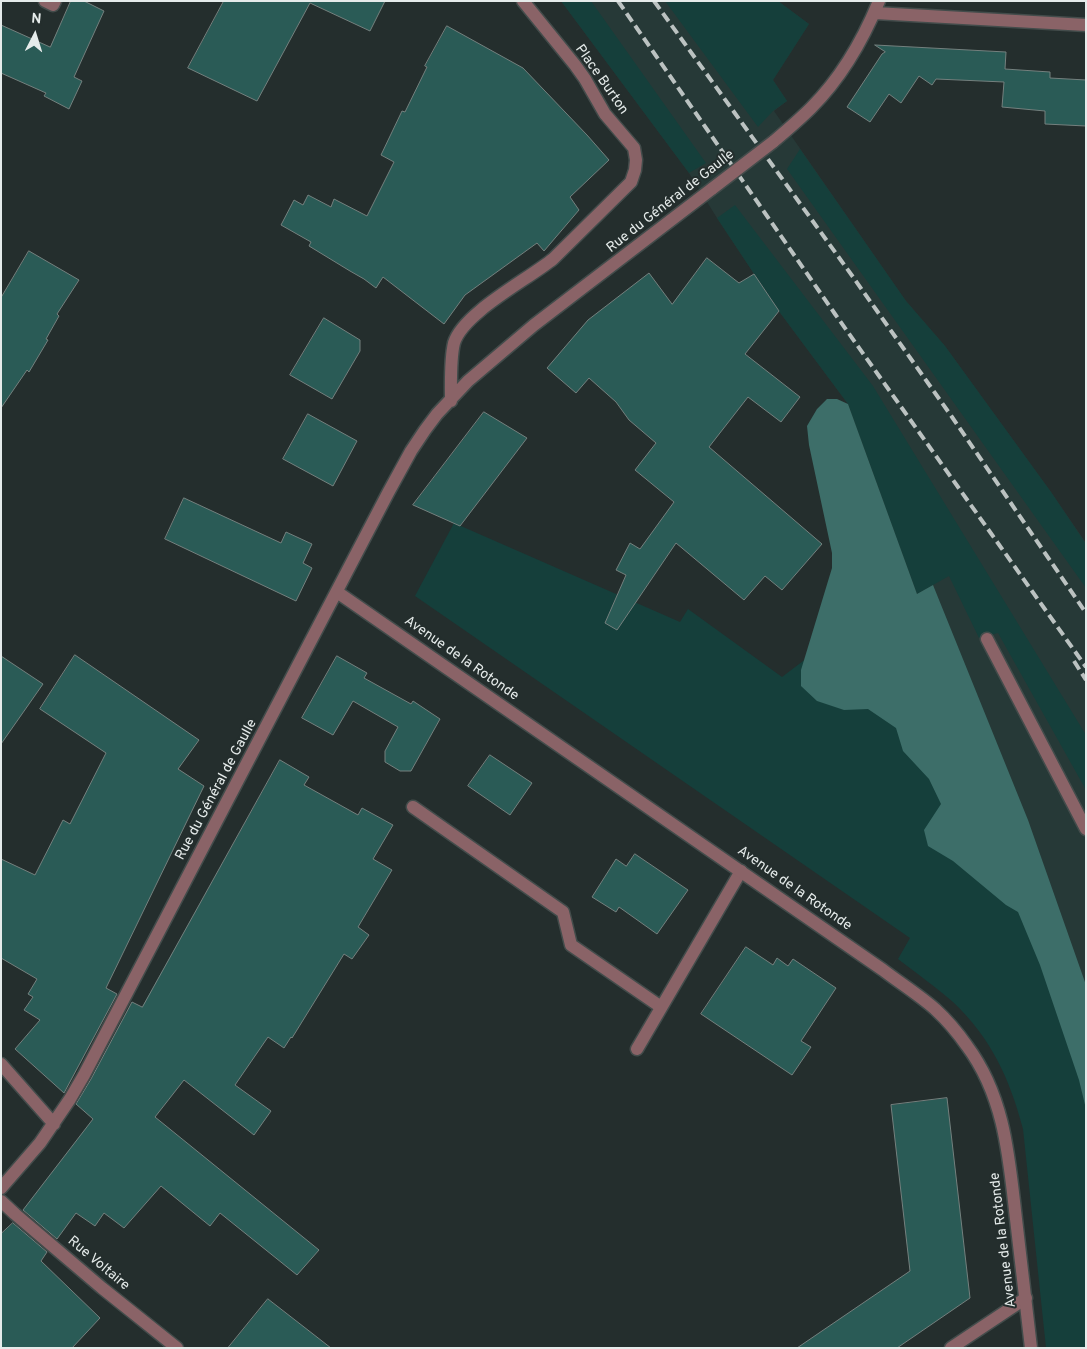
<!DOCTYPE html>
<meta charset="utf-8">
<style>
body{margin:0}
#map{position:relative;width:1087px;height:1349px;overflow:hidden;background:#242e2d;font-family:Overpass,sans-serif}
canvas{display:block}
.frame{position:absolute;inset:0;border:2px solid #e5ebea;pointer-events:none}
.north{position:absolute;left:10px;top:10px;width:50px;height:50px;-webkit-text-stroke:4px #242e2d;paint-order:stroke;rotate:5deg;font-size:14px;font-weight:700;line-height:20px;text-align:center;color:#e5ebea}
.north::after{content:'';display:block;margin:auto;width:18px;height:22px;background:#e5ebea;clip-path:polygon(50% 0,100% 100%,50% 72%,0 100%)}
</style>
<div id="map">
<canvas width="1087" height="1349"></canvas>
<div class="frame"></div>
<div class="north">N</div>
</div>
<script>
const ctx = document.querySelector('canvas').getContext('2d');
ctx.lineJoin = 'round';
function fill(path, color) {
  ctx.fillStyle = color;
  ctx.fill(path, 'evenodd');
}
function strokePath(path, color, width, dash) {
  ctx.strokeStyle = color;
  ctx.lineWidth = width;
  ctx.lineCap = dash ? 'butt' : 'round';
  ctx.setLineDash(dash || []);
  ctx.stroke(path);
}
function write(font, color, halo, rows, align = 'center') {
  ctx.font = font + ' Overpass,sans-serif';
  ctx.lineWidth = 4;
  ctx.setLineDash([]);
  ctx.textBaseline = 'middle';
  ctx.strokeStyle = halo;
  ctx.fillStyle = color;
  for (const [text, x, y, turn = 0] of rows) {
    ctx.save();
    ctx.translate(x, y);
    ctx.rotate((+turn || 0) * Math.PI / 180);
    ctx.textAlign = isNaN(turn) ? turn : align;
    if (halo) ctx.strokeText(text, 0, 0);
    ctx.fillText(text, 0, 0);
    ctx.restore();
  }
}
const built = new Path2D(`
 M561 1H778L809 24 773 80 787 101 774 111 906 301 945 346 1051 492 1086 543V1048L1035 920 848 404 778 310 717 218 689 173Z`);
const green = new Path2D(`
 M561 1H591L706 163 689 173Z
 M665 1H778L809 24 773 80 787 101 773 111 758 127Z
 M800 149 906 301 945 346 1051 492 1086 544V588L787 169Z
 M735 205 873 386 1086 735V790L998 633 979 638 949 576 917 594 848 404 778 310 717 218Z
 M454 523 680 622 688 609 782 677 886 598 1086 1048V1348H1046L1023 1129C1010 1079 991 1038 953 1002 936 987 916 973 898 959L910 938 415 596Z`);
const forest = new Path2D(`
 M827 399H837L848 404 917 594 933 585 1028 820 1086 985V1109L1079 1080 1040 965 1018 912 1006 905 953 861 928 846 924 830 941 804 929 779 903 751 896 728 868 709 844 710 817 701 801 686V670L832 568V553L809 445 807 426 817 409Z`);
const building = new Path2D(`
 M71 1H84L104 11 74 77 82 81 69 109 44 96 46 93 1 73V25L50 47Z
 M224 1H385L370 31 310 3 257 101 188 68Z
 M447 26 523 68 587 135 609 160 570 197 579 210 544 251 537 243 465 295 444 324 383 277 376 288 364 279 350 271 309 246 311 242 281 225 294 200 303 205 308 195 331 207 334 199 367 216 394 162 381 155 402 111 405 112 427 67 425 66Z
 M875 45 1006 52 1005 69 1050 72V78L1086 80V126L1045 124V111L1002 107 1004 82 936 79 932 85 919 76 901 103 889 94 870 122 847 107 882 54 885 52Z
 M29 251 79 280 57 314 59 316 46 339 48 340 29 372 27 370 1 408V298Z
 M707 258 739 283 754 274 779 311 745 354 800 397 781 422 748 397 709 447 822 544 782 590 765 576 744 600 676 543 617 630 605 623 626 575 616 570 630 543 640 549 674 502 635 470 656 443 629 420 616 402 589 378 576 393 547 368 588 320 649 273 672 304Z
 M324 318 360 340V351L332 399 290 375Z
 M484 412 527 438 460 526 413 505Z
 M308 414 357 441 333 486 283 459Z
 M184 498 281 543 286 532 312 544 303 563 312 568 296 601 165 539Z
 M75 655 199 740 178 769 204 786 106 988 117 994 64 1093 15 1049 40 1020 24 1010 33 997 28 994 37 979 1 958V859L35 875 63 820 70 824 106 753 40 709Z
 M1 656 43 684 1 744Z
 M337 656 367 673 364 678 411 704 413 701 440 719 411 771H400L385 762V751L398 727 353 701 333 735 302 718Z
 M490 755 532 783 510 815 468 786Z
 M280 760 309 777 304 785 358 815 362 808 393 825 373 859 392 870 358 927 369 935 352 959 344 954 292 1038 291 1037 284 1048 268 1037 235 1085 271 1111 254 1135 184 1080 155 1117 319 1250 297 1275 220 1213 210 1226 161 1186 124 1228 104 1213 95 1226 76 1213 57 1239 23 1210 93 1119 76 1104 91 1079 132 1002 142 1007Z
 M635 854 688 890 657 934 619 907 616 912 592 897 616 859 626 866Z
 M746 947 773 965 777 958 788 966 793 959 836 988 801 1041 811 1047 792 1075 701 1014Z
 M947 1098 970 1298 897 1348H797L910 1271 891 1105Z
 M13 1223 47 1252 41 1261 100 1318 72 1348H1V1234Z
 M268 1299 331 1348H228Z`);
const service = new Path2D(`
 M987 639 1086 829
 M413 807 563 912 571 945 661 1007
 M637 1049 741 871
 M951 1348 1026 1298`);
const minor = new Path2D(`
 M45 1 53 5 55 1
 M875 13 1086 25
 M773 142C786 131 799 120 811 108 841 78 863 40 879 1
 M451 401C451 383 450 360 454 343 463 313 527 280 553 259L631 182 635 170 636 160 634 148 605 114 585 79 575 65 523 1
 M337 592 883 970C900 983 919 995 935 1009 947 1020 958 1033 967 1046 1005 1097 1009 1158 1016 1219 1021 1262 1026 1305 1031 1348
 M1 1064 54 1124
 M1 1188 40 1143 70 1099 84 1075 388 493 411 451 425 430 437 414 468 381 534 325 713 188
 M1 1201 15 1214 102 1288 177 1348`);
const rail = new Path2D(`
 M618 1 835 314 1086 667
 M654 1 853 277 952 417 1086 613
 M1074 661 1086 680`);
const minorBridge = new Path2D(`
 M713 188 773 142`);
const streetNames = [
 ["Place Burton",601,80,55],
 ["Rue du Général de Gaulle",671,202,-38],
 ["Avenue de la Rotonde",461,659,35],
 ["Rue du Général de Gaulle",217,790,-62],
 ["Avenue de la Rotonde",794,889,35],
 ["Avenue de la Rotonde",1004,1240,-97],
 ["Rue Voltaire",98,1264,40]
];
fill(built, '#263937');
fill(green, '#153f3b');
fill(forest, '#3d6e69');
fill(building, '#2a5b56');
strokePath(building, '#74807e', 1);
strokePath(service, '#434c4b', 15);
strokePath(minor, '#434c4b', 15);
strokePath(service, '#8a6367', 12);
strokePath(minor, '#8a6367', 12);
strokePath(rail, '#bbc2c1', 4, [10, 5]);
strokePath(minorBridge, '#434c4b', 15, []);
strokePath(minorBridge, '#8a6367', 12);
write('14px', '#e5ebea', '#242e2d', streetNames);
</script>
